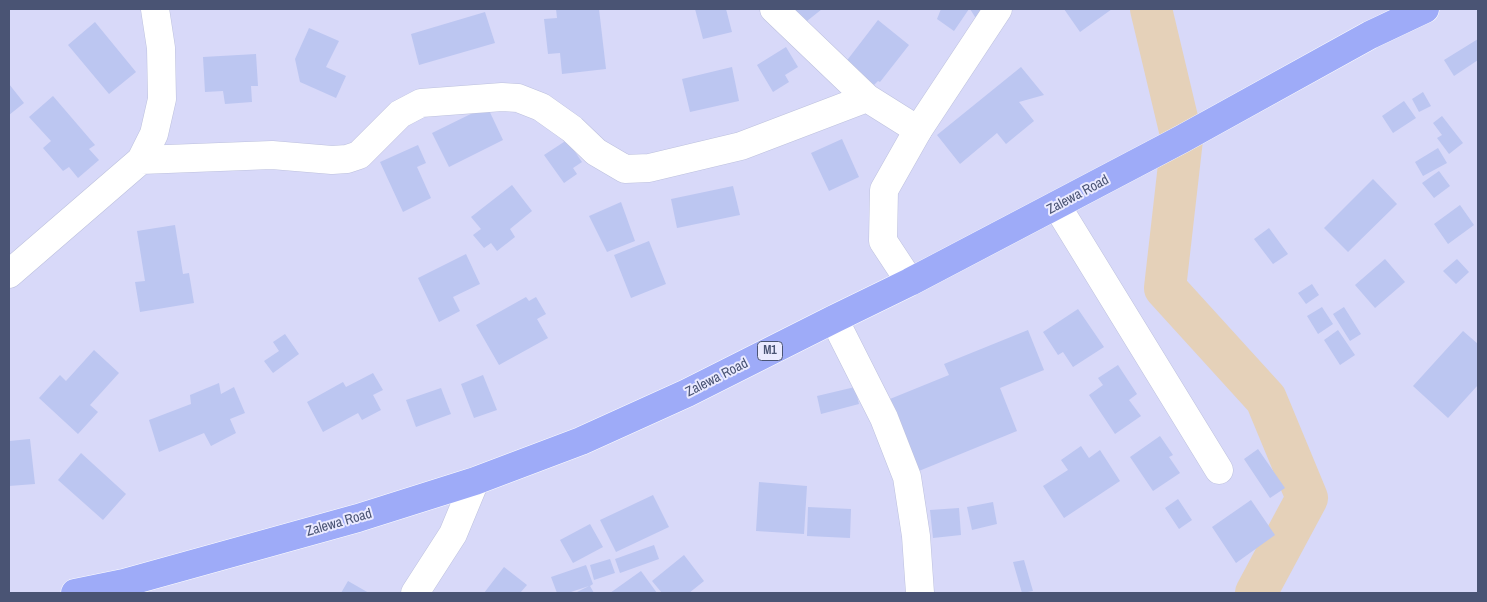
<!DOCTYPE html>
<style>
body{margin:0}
#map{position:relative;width:1487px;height:602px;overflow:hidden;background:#e4e4fc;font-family:"Archivo Narrow",sans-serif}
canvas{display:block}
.frame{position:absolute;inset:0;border:10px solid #4a5474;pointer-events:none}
</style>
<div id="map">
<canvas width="1487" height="602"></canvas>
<div class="frame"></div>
</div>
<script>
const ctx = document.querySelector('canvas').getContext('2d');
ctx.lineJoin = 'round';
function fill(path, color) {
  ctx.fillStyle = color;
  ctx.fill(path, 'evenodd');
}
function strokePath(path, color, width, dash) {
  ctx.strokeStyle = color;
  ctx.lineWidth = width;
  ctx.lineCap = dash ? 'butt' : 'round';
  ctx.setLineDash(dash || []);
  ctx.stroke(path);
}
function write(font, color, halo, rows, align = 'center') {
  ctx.font = font + ' "Archivo Narrow",sans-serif';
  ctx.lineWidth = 4;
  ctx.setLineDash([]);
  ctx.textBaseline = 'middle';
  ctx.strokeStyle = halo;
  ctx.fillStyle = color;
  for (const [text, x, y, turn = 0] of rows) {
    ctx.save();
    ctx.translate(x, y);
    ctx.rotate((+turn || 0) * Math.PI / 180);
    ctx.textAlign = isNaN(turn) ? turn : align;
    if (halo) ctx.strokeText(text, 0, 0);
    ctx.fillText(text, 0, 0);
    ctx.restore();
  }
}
const residential = new Path2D(`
 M9 9H1478V593H9Z`);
const river = new Path2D(`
 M1151 9 1182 139 1165 288 1266 399 1307 498 1256 593`);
const building = new Path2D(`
 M556 9H599L606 69 562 74 560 53 548 54 544 19 557 18Z
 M695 9H726L732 32 703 39Z
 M790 9H822L802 25Z
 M941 9H969L954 31 937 19Z
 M970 9H986L977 20Z
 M1064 9H1112L1080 32Z
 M485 12 495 43 419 65 411 34Z
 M878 20 909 45 880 82 878 81 874 85 845 63Z
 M95 22 136 72 109 94 68 45Z
 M309 28 339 41 326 67 346 76 336 98 300 82 295 59Z
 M1478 39V60L1454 76 1444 60Z
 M786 47 798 67 785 75 789 82 773 92 757 65Z
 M256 54 258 86H251L252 102 225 104 223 91 205 92 203 57Z
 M732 67 739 101 690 112 682 79Z
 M1021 67 1044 95 1019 102 1034 121 1006 144 997 133 960 164 937 135Z
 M9 84 24 103 9 115Z
 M1423 92 1431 106 1419 112 1412 99Z
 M53 96 95 145 89 149 99 160 78 178 69 167 63 171 43 148 51 141 29 117Z
 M1404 101 1416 118 1393 133 1382 116Z
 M487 106 503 140 449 167 432 133Z
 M1442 116 1463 143 1449 154 1437 138 1442 135 1433 123Z
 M842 139 859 177 829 191 811 153Z
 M567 140 582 162 573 168 577 174 564 183 544 155Z
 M418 145 426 163 417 167 431 198 403 212 380 162Z
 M1438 148 1447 163 1423 176 1415 162Z
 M1439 171 1450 186 1434 198 1422 183Z
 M1373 179 1397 204 1348 252 1324 228Z
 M512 185 532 211 510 229 515 237 497 251 491 243 484 248 473 235 481 229 471 217Z
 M733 186 740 215 677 228 671 199Z
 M621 202 635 241 607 252 589 216Z
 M1460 205 1474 225 1448 244 1434 224Z
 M175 225 183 274 189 273 194 303 140 312 135 282 145 281 137 231Z
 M1269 228 1288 254 1273 264 1254 239Z
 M649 241 666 284 631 298 614 255Z
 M466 254 480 284 453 297 460 311 439 322 418 278Z
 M1385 259 1405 282 1375 308 1355 285Z
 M1457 259 1469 272 1456 284 1443 271Z
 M1312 284 1319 295 1306 304 1298 293Z
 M526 297 529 301 536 297 546 314 537 319 548 338 499 365 476 325Z
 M1322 307 1333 324 1318 334 1307 316Z
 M1344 307 1361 334 1350 341 1333 314Z
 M1078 309 1104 347 1073 367 1063 352 1058 355 1043 332Z
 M1028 330 1044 370 1000 388 1017 431 914 473 885 401 949 375 944 364Z
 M1338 330 1355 355 1340 365 1324 340Z
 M1463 331 1478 344V385L1448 418 1413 386Z
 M285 334 299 354 273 373 264 361 279 351 273 342Z
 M94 350 119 373 90 405 98 412 78 434 39 398 60 375 66 381Z
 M1118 365 1137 394 1129 400 1141 416 1115 434 1089 395 1103 385 1098 378Z
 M373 373 383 390 373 395 381 410 362 420 358 413 323 432 307 402 343 382 346 387Z
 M483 375 497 410 474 418 461 384Z
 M219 383 221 394 234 387 245 413 230 419 236 433 211 446 204 433 159 452 149 420 191 404 190 395Z
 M855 387 859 404 821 414 817 396Z
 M441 388 451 414 416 427 406 400Z
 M1160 436 1173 455 1169 457 1180 473 1153 491 1130 457Z
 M30 439 35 484 9 486V441Z
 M1081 446 1089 458 1100 450 1120 481 1064 518 1043 486 1068 470 1061 460Z
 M1258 449 1285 488 1270 498 1244 459Z
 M81 453 126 494 103 520 58 480Z
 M759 482 807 486 804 534 756 531Z
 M653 495 669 527 616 552 600 520Z
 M1178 499 1192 520 1179 529 1165 508Z
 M1251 500 1275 535 1236 563 1212 527Z
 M993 502 997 524 972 530 967 507Z
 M808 507 851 509 850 538 807 536Z
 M959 508 961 535 933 538 930 510Z
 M590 524 603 547 573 563 560 540Z
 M654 545 659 559 620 573 615 559Z
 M684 555 704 581 689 593H662L652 581Z
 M610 559 615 573 594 580 590 565Z
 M1024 560 1033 591 1022 593 1013 562Z
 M586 565 593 584 590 586 594 593H575L589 586 568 593H557L551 577Z
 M504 567 527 585 520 593H484Z
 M641 571 657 593H610Z
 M348 581 369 593H341Z`);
const minor = new Path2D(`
 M774 9 867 98 918 130
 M141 160 272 155 332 160 347 159 359 155 400 114 421 103 502 97 518 98 541 107 572 129 596 152 625 169 649 168 741 146 867 98
 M1057 206 1219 470
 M9 274 141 160 154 134 162 99 161 48 155 9
 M834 319 884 418 907 477 916 536 920 593
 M415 593 453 534 475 481`);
const tertiary = new Path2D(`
 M910 282 883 241 884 190 918 130 998 9`);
const trunk = new Path2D(`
 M75 593 124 583 358 518 475 481 581 441 687 393 834 319 910 282 1182 139 1370 35 1425 9`);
const shields = [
 [770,351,25]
];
const shieldNames = [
 ["M1",770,351]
];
const streetNames = [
 ["Zalewa Road",1078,195,-28],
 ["Zalewa Road",717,378,-27],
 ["Zalewa Road",339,523,-16]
];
fill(residential, '#d8d9f9');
strokePath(river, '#e5d1b9', 42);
fill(building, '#bcc6f1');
strokePath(minor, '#bdc1de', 29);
strokePath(tertiary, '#bdc1de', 29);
strokePath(trunk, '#fff', 29);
strokePath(minor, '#fff', 28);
strokePath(tertiary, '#fff', 28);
strokePath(trunk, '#9eabf8', 28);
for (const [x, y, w] of shields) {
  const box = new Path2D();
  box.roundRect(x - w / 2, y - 9.5, w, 19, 4);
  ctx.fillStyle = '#eaeaff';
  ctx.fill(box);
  strokePath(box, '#4a5474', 1);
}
write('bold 12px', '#4a5474', null, shieldNames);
write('14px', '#4a5474', '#eaeaff', streetNames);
</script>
